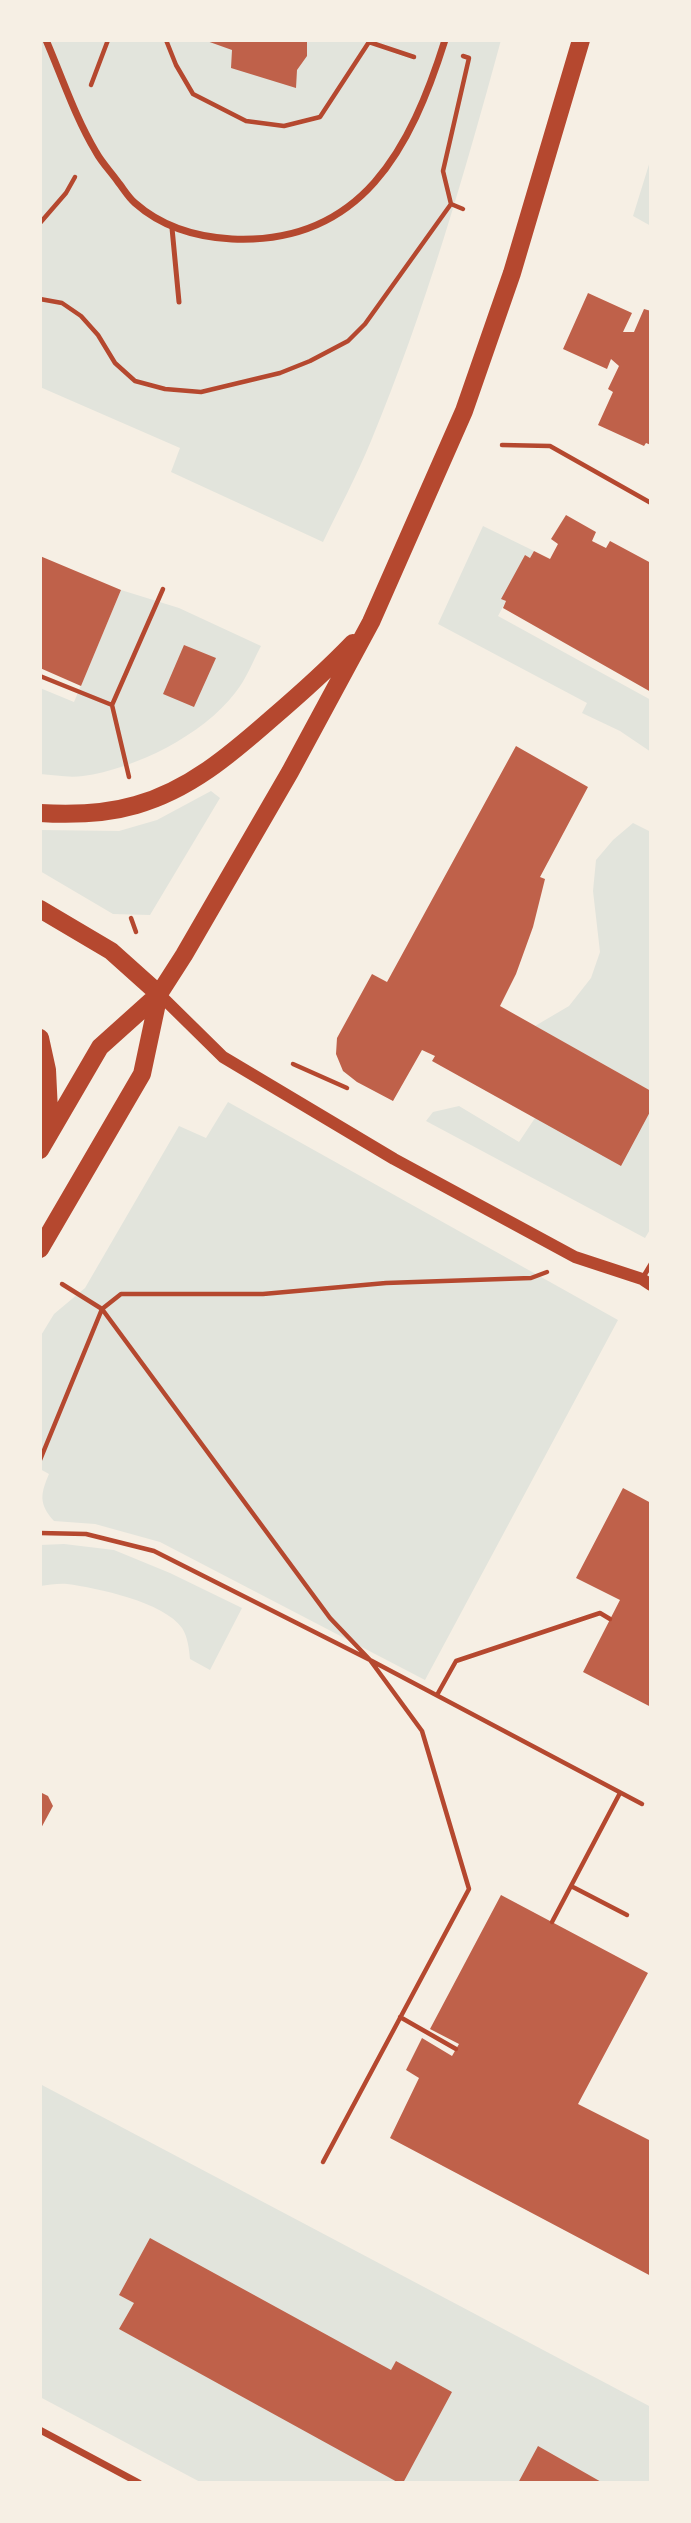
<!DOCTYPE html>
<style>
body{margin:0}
#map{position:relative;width:691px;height:2523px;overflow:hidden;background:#f6efe4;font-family:Arial,sans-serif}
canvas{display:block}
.frame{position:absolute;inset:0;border:42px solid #f6efe4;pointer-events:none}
</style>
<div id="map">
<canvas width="691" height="2523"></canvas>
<div class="frame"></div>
</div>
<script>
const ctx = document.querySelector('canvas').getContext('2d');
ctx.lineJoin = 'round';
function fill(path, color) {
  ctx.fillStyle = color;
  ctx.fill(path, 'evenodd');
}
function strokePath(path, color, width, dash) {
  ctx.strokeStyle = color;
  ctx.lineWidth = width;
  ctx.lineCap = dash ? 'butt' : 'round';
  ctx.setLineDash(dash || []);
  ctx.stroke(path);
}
const green = new Path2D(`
 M40 40H501C464 176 425 311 371 441 357 475 339 509 323 542L171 472 180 448 40 387Z
 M651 158V226L633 216Z
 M483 526 534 551 530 558 525 556 502 599 506 601 498 616 651 700V752L620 731 582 713 587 703 438 624Z
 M121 590 179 608 261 646C253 661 246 680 235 693 203 735 135 769 83 776 69 778 54 775 40 774V688L74 702Z
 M211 791 220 798 150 915 113 914 40 871V830L119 831 157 820Z
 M633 823 651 832V1091L535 1026 569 1006 591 978 600 952 593 891 596 860 613 840Z
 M228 1102 618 1320 425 1680 160 1542 95 1524 54 1521C39 1504 40 1495 49 1474L40 1469V1337L54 1314 85 1288 179 1126 206 1138Z
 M459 1106 519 1142 535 1118 651 1110V1228L645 1238 426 1121 433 1112Z
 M64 1544 114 1550 170 1573 242 1608 210 1670 190 1659C189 1649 188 1637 182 1628 164 1602 97 1588 67 1584 59 1583 49 1585 40 1586V1545Z
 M40 2084 651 2407V2483H202L40 2397Z`);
const building = new Path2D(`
 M204 40H307V56L297 70 296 88 231 68 232 50Z
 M588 293 632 313 623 332H634L644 309 651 311V445L646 443 644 446 598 425 613 392 608 389 619 366 611 359 607 369 563 349Z
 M566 515 596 532 592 541 606 548 610 541 651 563V692L503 608 506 601 501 599 525 555 530 558 534 551 550 559 558 544 551 539Z
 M40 556 121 590 81 686 40 668Z
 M184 645 216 658 194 707 163 694Z
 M516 746 588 787 540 877 545 879 533 927 516 974 500 1006 651 1091V1110L621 1166 432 1061 435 1056 422 1050 393 1101 357 1082 343 1071 336 1054 337 1038 372 974 387 982Z
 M623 1488 651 1503V1707L583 1672 620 1600 576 1578Z
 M40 1792 48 1796 53 1806 40 1830Z
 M501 1895 648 1973 578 2104 651 2141V2276L390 2138 419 2078 406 2070 422 2038 452 2056 459 2044 430 2029Z
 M150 2238 391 2370 396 2361 452 2392 403 2483H399L119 2329 134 2303 119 2295Z
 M538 2446 603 2483H518Z`);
const path = new Path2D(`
 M166 40 176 65 193 94 246 121 284 126 320 117 369 42 414 57
 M91 85 108 40
 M463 209 451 204 443 171 469 58 463 56
 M40 223 66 193 75 177
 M40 299 62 303 81 316 98 335 115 363 135 381 165 389 201 392 280 373 310 361 348 341 365 324 451 204
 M502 445 550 446 651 503
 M40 676 112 705
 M129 777 112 705 163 589
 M131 918 136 932
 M293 1064 347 1088
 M62 1284 102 1309 330 1618 370 1660 642 1804
 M40 1460 102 1309 121 1294H263L386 1283 531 1278 547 1272
 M40 1533 86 1534 154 1551 370 1660 422 1731 469 1889 323 2162
 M437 1695 456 1661 600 1613 610 1619
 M571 1886 627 1915
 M552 1922 620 1793
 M400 2017 456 2049`);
const service = new Path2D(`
 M172 228 179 302
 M642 1279 651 1264`);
const minor = new Path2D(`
 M46 40C62 77 75 117 96 152 102 163 111 172 118 182 123 188 128 197 135 203 162 227 196 237 232 239 362 245 411 148 445 40
 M40 2430 139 2483`);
const tertiary = new Path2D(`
 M159 994 223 1057 394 1159 575 1257 642 1279 651 1285`);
const primary = new Path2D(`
 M40 813C72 815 105 814 136 805 189 790 230 755 271 719 299 695 327 670 353 643
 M40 909 111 951 159 994
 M40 1038 47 1070 50 1132
 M40 1150 100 1047 159 994 184 955 290 772 371 622 464 411 512 273 581 40
 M40 1249 142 1074 159 994`);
fill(green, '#e2e4dc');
fill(building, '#bf614a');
strokePath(path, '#b5482f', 4.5);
strokePath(service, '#b5482f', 5);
strokePath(minor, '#b5482f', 7);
strokePath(tertiary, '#b5482f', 12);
strokePath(primary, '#b5482f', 18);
</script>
